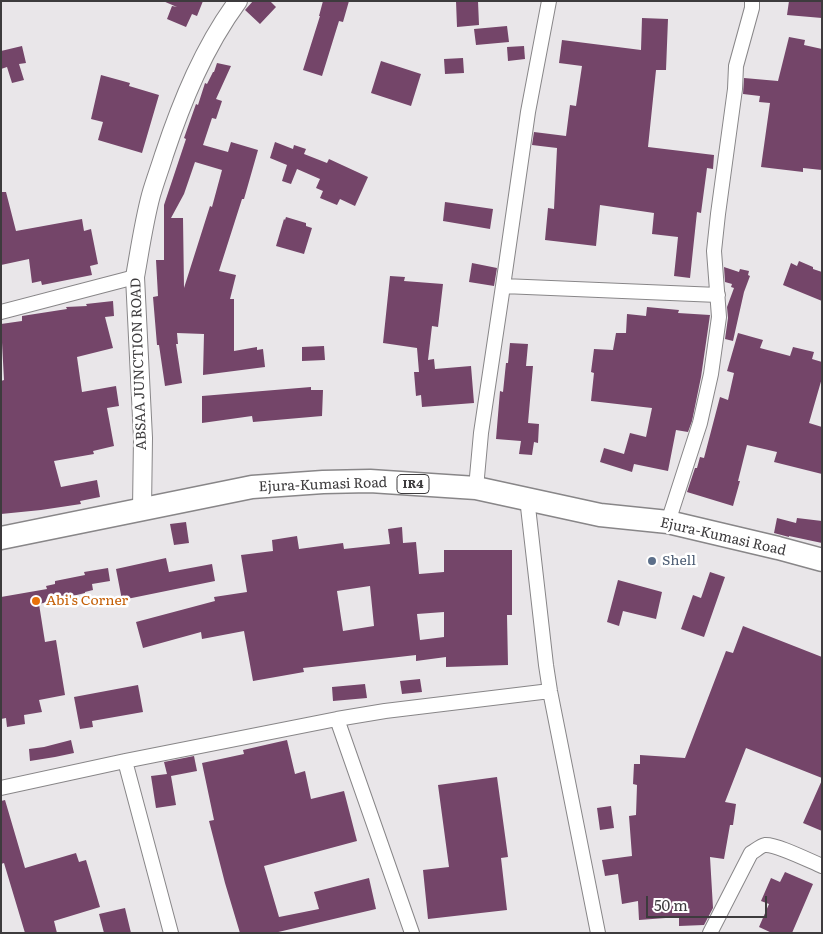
<!DOCTYPE html>
<style>
body{margin:0}
#map{position:relative;width:823px;height:934px;overflow:hidden;background:#e9e6e9;font-family:Literata,serif}
canvas{display:block}
.frame{position:absolute;inset:0;border:2px solid #3d3b3d;pointer-events:none}
.scale{position:absolute;left:646px;top:896px;width:121px;height:22px;box-sizing:border-box;border:2px solid #3d3b3d;border-top:0;padding-left:6px;font-size:15px;line-height:18px;white-space:nowrap;color:#3d3b3d;-webkit-text-stroke:4px #fff;paint-order:stroke}
</style>
<div id="map">
<canvas width="823" height="934"></canvas>
<div class="frame"></div>
<div class="scale">50 m</div>
</div>
<script>
const ctx = document.querySelector('canvas').getContext('2d');
ctx.lineJoin = 'round';
function fill(path, color) {
  ctx.fillStyle = color;
  ctx.fill(path, 'evenodd');
}
function strokePath(path, color, width, dash) {
  ctx.strokeStyle = color;
  ctx.lineWidth = width;
  ctx.lineCap = dash ? 'butt' : 'round';
  ctx.setLineDash(dash || []);
  ctx.stroke(path);
}
function write(font, color, halo, rows, align = 'center') {
  ctx.font = font + ' Literata,serif';
  ctx.lineWidth = 5;
  ctx.setLineDash([]);
  ctx.textBaseline = 'middle';
  ctx.strokeStyle = halo;
  ctx.fillStyle = color;
  for (const [text, x, y, turn = 0] of rows) {
    ctx.save();
    ctx.translate(x, y);
    ctx.rotate((+turn || 0) * Math.PI / 180);
    ctx.textAlign = isNaN(turn) ? turn : align;
    if (halo) ctx.strokeText(text, 0, 0);
    ctx.fillText(text, 0, 0);
    ctx.restore();
  }
}
const building = new Path2D(`
 M163 1H203L197 16 192 14 186 27 167 19 172 6 177 7Z
 M253 1H270L276 7 260 24 245 10Z
 M323 1H349L343 22 339 21 322 76 303 70 320 16H319Z
 M456 1H478L479 25 457 27Z
 M789 1H822V18L787 15Z
 M642 18 668 19 666 70H656L648 147 714 155 713 169 707 168 701 213 697 212 690 278 674 276 678 237 652 234 654 213 600 205 596 246 545 240 548 208 554 209 557 148 532 145 534 132 566 136 570 105 576 106 582 66 559 63 562 40 641 50Z
 M507 26 509 42 476 45 474 29Z
 M789 37 805 40 804 45 822 49V170L803 168V172L761 167 770 103 759 102 760 96 743 94 744 78 778 81Z
 M22 46 26 63 19 64 24 80 12 83 7 67 1 69V51Z
 M524 46 525 59 508 61 507 47Z
 M463 58 464 73 445 74 444 59Z
 M381 61 421 74 411 106 371 93Z
 M217 63 231 66 216 99 222 101 216 119 212 118 203 145 228 152 231 142 258 150 244 199H242L219 271 236 275 230 299H234V351L257 347V350L263 349 265 367 203 375 204 334 177 333 178 344H176L182 383 165 386 159 345H157L153 297 158 296 156 260H164V205L186 139 184 138 196 104 198 105 205 83 207 84 213 72H214ZM195 162 222 170 212 207 210 206 184 288 183 218H171L184 194Z
 M101 75 130 83 129 86 159 95 142 153 98 140 103 122 91 119Z
 M275 142 293 149 294 145 306 149 304 154 327 163 329 159 368 177 355 206 340 199 337 205 320 198 323 191 316 188 320 179 297 169 291 184 282 181 287 165 270 158Z
 M1 192H6L16 231 82 219 84 231 91 229 98 264 90 266 92 275 42 285 41 281 32 283 29 259 1 265Z
 M445 202 493 209 490 229 443 221Z
 M286 217 306 223V226L312 228 304 254 276 246 284 219 285 220Z
 M799 261 813 267V269L822 272V301L783 285 791 263 797 266Z
 M472 263 497 268 494 286 469 282Z
 M724 267 739 272 740 269 749 271 748 275 750 276 744 292 733 341 725 339 728 318 727 307 734 288 731 287 732 284 725 282Z
 M390 276 405 277 404 281 443 284 438 327 432 326 428 360 434 359 435 369 471 366 474 403 422 407 421 395 416 396 414 372H419L417 348 383 343Z
 M113 301 114 316 105 317 113 348 77 357 82 392 116 386 119 406 107 408 114 446 93 451 94 454 54 461 61 487 97 480 100 497 80 501 81 504 41 510 1 514V381L4 380 1 324 22 321V316L67 309 66 307 87 306 86 304Z
 M647 307 679 310 678 313 710 315 701 377 692 421 688 432 676 430 668 471 634 464 632 472 600 462 604 448 624 454 630 433 646 437 652 408 591 401 594 373 591 372 594 349 613 350 616 333H626L627 314 646 316Z
 M738 333 763 340 760 348 790 356 793 347 814 352 812 359 822 362V378L809 423 822 427V474L774 462 777 452 747 445 738 481H740L733 506 687 492 695 468H697L700 457 704 458 720 397 728 400 734 373 727 371Z
 M510 343 528 344 526 366H533L528 423 539 424 538 443 534 442 532 455 519 454 521 441 496 439 500 391 503 392 506 363H508Z
 M324 346 325 360 302 361V347Z
 M311 387V390H323L322 416 253 422 252 416 202 423V396Z
 M777 518 796 523 797 518 822 521V543L789 536V537L774 533Z
 M186 522 189 543 174 545 170 524Z
 M402 527 403 543 416 542 419 574 444 572V550H512V615H507L508 665 446 667V657L416 661V655L303 668 304 672 253 681 244 631 202 639 201 632 143 648 136 622 215 601 214 597 247 592 241 555 273 551 272 540 297 536 299 549 343 543 344 549 390 544 388 529ZM370 586 374 626 343 631 337 591ZM444 612V637L420 640 417 614Z
 M166 558 169 572 212 564 215 581 122 600 116 569Z
 M108 568 110 581 92 584 93 590 85 592V593L39 604 45 642 56 640 65 695 39 700 42 712 24 715 25 724 7 727 6 718 1 719V597L47 589 46 586 55 584V581L85 575 84 572Z
 M710 572 725 577 704 637 681 629 693 595 701 598Z
 M618 580 662 592 656 619 623 611 619 626 607 622Z
 M743 626 822 657V778L746 748 725 802 736 804 733 825H730L724 859 710 857 713 908 704 925 679 926V917L639 920 638 901 622 904 618 874 605 876 602 860 632 856 629 816 636 815 637 785 633 784 634 764H640V755L685 758 726 651 733 653Z
 M420 679 422 692 402 694 400 681Z
 M365 684 367 698 333 701 332 687Z
 M138 685 143 712 92 721 93 727 80 729 74 697Z
 M71 740 74 753 55 757 30 761 29 749 44 747Z
 M287 740 295 774 305 771 311 799 344 791 357 841 264 866 279 917 319 909 314 892 369 878 376 909 274 933H240L225 883 209 821 214 820 202 763 244 754 243 750Z
 M194 756 197 771 171 776 176 805 156 808 151 776 167 774 164 762Z
 M497 777 508 857 501 858 507 910 428 919 423 870 449 867 438 785Z
 M822 780V831L803 823Z
 M5 800 25 868 76 853 79 862 86 860 100 907 54 921 57 933H25L4 863 1 864V801Z
 M611 806 614 828 600 830 597 808Z
 M785 872 813 884 792 933H772L759 927 769 904 761 901 771 878 780 882Z
 M125 908 131 933H104L99 914Z`);
const minor = new Path2D(`
 M503 286 528 112 549 1
 M1 312 135 277
 M476 488 481 433 503 286 718 295
 M527 498 546 665 550 691 598 933
 M668 522 700 423 711 374 719 317 714 251 718 214 735 89 736 66 752 8V1
 M337 719 412 933
 M125 761 171 933
 M1 788 125 761 337 719 385 711 550 691
 M710 933 751 853C755 851 760 846 765 845 776 844 810 861 822 866`);
const tertiary = new Path2D(`
 M142 509 143 438 135 277C140 249 144 221 151 195 155 181 160 168 164 155 182 101 204 47 238 1`);
const primary = new Path2D(`
 M1 538 252 487 323 482 370 481 476 488 600 515 668 522 778 548 822 560`);
const markers = [
 [652,561,5,"#5c6f8a"],
 [36,601,5,"#e8710a"]
];
const shields = [
 [413,484,32]
];
const shieldNames = [
 ["IR4",413,484]
];
const streetNames = [
 ["ABSAA JUNCTION ROAD",139,364,-92],
 ["Ejura-Kumasi Road",323,485,-2],
 ["Ejura-Kumasi Road",723,537,13]
];
const serviceNames = [
 ["Shell",662,561]
];
const foodNames = [
 ["Abi's Corner",46,601]
];
fill(building, '#744569');
strokePath(minor, '#888688', 16);
strokePath(tertiary, '#888688', 20);
strokePath(primary, '#888688', 25);
strokePath(minor, '#fff', 14);
strokePath(tertiary, '#fff', 18);
strokePath(primary, '#fff', 22);
for (const [x, y, r, color] of markers) {
  const dot = new Path2D();
  dot.arc(x, y, r, 0, 2 * Math.PI);
  ctx.fillStyle = color;
  ctx.fill(dot);
  strokePath(dot, '#fff', 2);
}
for (const [x, y, w] of shields) {
  const box = new Path2D();
  box.roundRect(x - w / 2, y - 9.5, w, 19, 4);
  ctx.fillStyle = '#fff';
  ctx.fill(box);
  strokePath(box, '#3d3b3d', 1);
}
write('bold 12px', '#3d3b3d', null, shieldNames);
write('14px', '#3d3b3d', '#fff', streetNames);
write('14px', '#4e5e75', '#fff', serviceNames, 'left');
write('14px', '#c56008', '#fff', foodNames, 'left');
</script>
